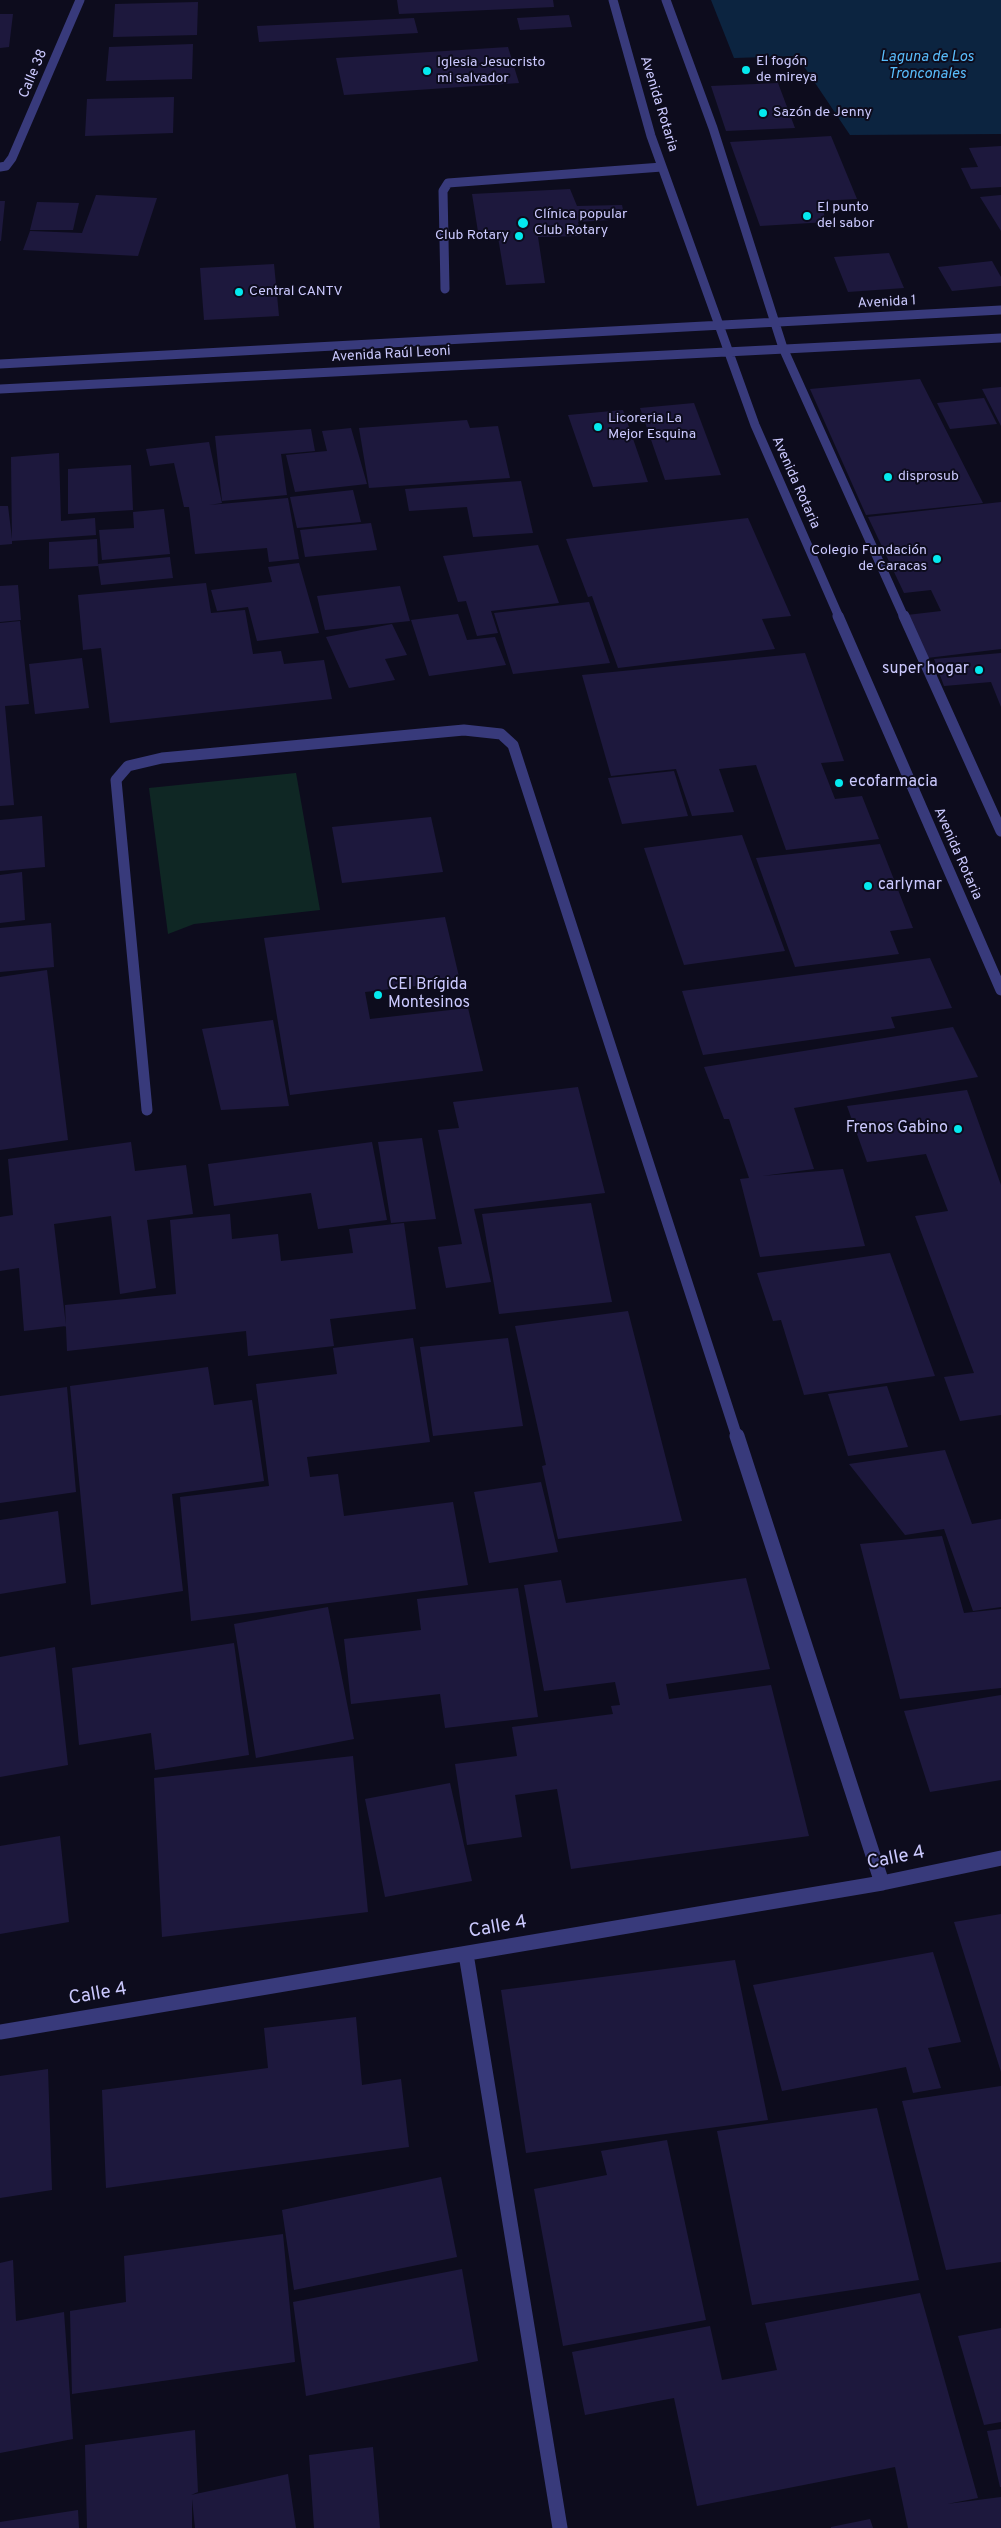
<!DOCTYPE html>
<meta charset="utf-8">
<style>
body{margin:0}
canvas{display:block;background:#0d0c1d}
</style>
<canvas width="1001" height="2528"></canvas>
<script>
const ctx = document.querySelector('canvas').getContext('2d');
ctx.lineJoin = 'round';
function fill(path, color) {
  ctx.fillStyle = color;
  ctx.fill(path, 'evenodd');
}
function strokePath(path, color, width, dash) {
  ctx.strokeStyle = color;
  ctx.lineWidth = width;
  ctx.lineCap = dash ? 'butt' : 'round';
  ctx.setLineDash(dash || []);
  ctx.stroke(path);
}
function write(font, color, halo, rows, align = 'center') {
  ctx.font = font + ' Overpass,sans-serif';
  ctx.lineWidth = 4;
  ctx.setLineDash([]);
  ctx.textBaseline = 'middle';
  ctx.strokeStyle = halo;
  ctx.fillStyle = color;
  for (const [text, x, y, turn = 0] of rows) {
    ctx.save();
    ctx.translate(x, y);
    ctx.rotate((+turn || 0) * Math.PI / 180);
    ctx.textAlign = isNaN(turn) ? turn : align;
    if (halo) ctx.strokeText(text, 0, 0);
    ctx.fillText(text, 0, 0);
    ctx.restore();
  }
}
const green = new Path2D(`
 M296 773 320 910 194 924 168 934 149 788Z`);
const water = new Path2D(`
 M711 0H1001V134L850 135 797 56 734 58Z`);
const building = new Path2D(`
 M397 0H553L554 7 399 14Z
 M198 2 197 35 113 37 115 4Z
 M0 14H13L9 47 0 48Z
 M569 15 572 27 520 30 517 18Z
 M414 18 418 33 259 42 257 26Z
 M193 44 192 79 106 81 109 47Z
 M508 47 519 83 344 95 336 58Z
 M778 83 795 128 726 131 711 86Z
 M174 97 173 133 85 136 87 99Z
 M831 136 857 199 819 201 827 222 760 226 730 142Z
 M1001 146V187L971 189 961 168 978 167 969 148Z
 M570 189 577 206 622 205 625 219 578 222 581 236 538 237 545 283 506 285 498 237 479 238 472 194Z
 M96 195 157 198 138 256 23 250 30 231 82 233Z
 M1001 195V231L980 197Z
 M0 201H5L1 241H0Z
 M37 202 79 203 73 230H30Z
 M889 253 904 288 848 292 834 257Z
 M992 261 1001 277V286L952 291 938 267Z
 M274 264 279 316 204 320 200 268Z
 M920 379 983 503 866 515 810 389Z
 M1001 387V426L982 389Z
 M984 398 997 424 950 429 937 403Z
 M694 403 721 475 665 480 640 408Z
 M623 410 648 482 593 487 568 415Z
 M467 420 470 428 498 426 510 478 369 488 359 428Z
 M351 428 367 484 295 492 286 455 327 451 322 431Z
 M311 429 315 451 281 454 287 495 222 501 215 436Z
 M209 442 222 503 209 505 288 498 299 559 269 562 267 548 195 554 189 507H184L174 463 150 466 146 449Z
 M59 453 61 521 95 518 96 535 12 541V544L0 545V506H8L12 539 11 457Z
 M131 465 133 510 68 514V469Z
 M521 481 533 533 473 537 467 507 409 511 405 489Z
 M353 490 361 522 297 528 290 497Z
 M1001 502V649L927 658 907 615 941 611 931 590 904 593 868 517Z
 M164 509 170 554 102 560 99 530 134 528 133 512Z
 M748 518 791 616 762 619 775 649 618 668 592 596 588 597 566 539Z
 M371 523 377 550 305 557 300 530Z
 M97 539 98 566 49 569V542Z
 M538 545 559 603 491 611 498 633 477 636 466 601 458 602 443 556Z
 M170 557 173 578 101 585 98 564Z
 M299 563 319 633 257 641 248 607 217 611 211 590 272 582 268 567Z
 M206 583 211 613 245 610 253 654 281 651 284 664 324 660 332 699 110 723 101 648 83 650 78 595Z
 M18 585 21 620 0 622V586Z
 M400 586 410 621 325 630 317 596Z
 M589 602 610 663 513 674 494 613Z
 M458 614 467 640 495 637 506 665 429 676 411 620Z
 M20 621 29 704 5 706 14 805 0 806V623Z
 M392 624 407 655 385 659 395 680 349 688 326 637Z
 M805 653 844 761 821 763 835 799 862 796 879 839 786 850 756 765 719 769 734 812 692 816 676 769 611 776 582 675Z
 M1001 653V707L991 682 944 686 934 659Z
 M82 658 89 708 35 714 29 664Z
 M674 771 688 816 622 824 608 778Z
 M42 816 45 867 0 871V820Z
 M431 817 443 872 342 883 332 827Z
 M742 835 785 951 684 965 644 848Z
 M880 844 913 928 890 931 899 954 795 967 756 858Z
 M22 872 25 920 0 923V875Z
 M445 917 460 981 365 992 370 1019 468 1008 483 1071 290 1095 264 938Z
 M51 923 54 967 0 972V928Z
 M930 958 952 1008 891 1017 895 1028 703 1055 682 991Z
 M47 970 68 1140 0 1150V977Z
 M273 1020 289 1106 221 1110 202 1029Z
 M953 1027 978 1077 794 1108 814 1169 762 1176 843 1169 865 1246 760 1257 740 1179 749 1178 729 1119H724L704 1067Z
 M578 1087 605 1193 474 1209 491 1282 446 1288 438 1247 462 1244 438 1130 459 1128 453 1102Z
 M967 1090 1001 1185V1415L960 1421 944 1377 974 1373 915 1216 948 1211 926 1154 867 1162 847 1106Z
 M422 1138 436 1219 391 1223 378 1142Z
 M131 1142 135 1171 186 1165 193 1214 147 1220 156 1288 120 1294 111 1216 54 1224 66 1326 24 1331 19 1268 0 1271V1217L13 1215 8 1159Z
 M372 1142 387 1220 318 1229 311 1193 214 1206 208 1164Z
 M591 1203 612 1302 499 1314 482 1214Z
 M230 1214 232 1239 278 1234 281 1261 353 1253 349 1229 404 1223 416 1309 330 1319 334 1346 248 1356 246 1331 67 1351 65 1305 176 1294 170 1220Z
 M890 1253 935 1376 804 1395 781 1320 773 1321 757 1273Z
 M628 1311 682 1521 558 1539 542 1466 546 1465 515 1326Z
 M413 1338 430 1442 307 1457 310 1477 338 1474 344 1516 453 1502 468 1585 191 1621 180 1497 269 1486 256 1384 337 1374 333 1348Z
 M508 1338 523 1426 433 1436 420 1347Z
 M208 1367 214 1405 252 1400 264 1481 172 1494 183 1591 91 1605 70 1386Z
 M887 1386 908 1447 848 1456 828 1394Z
 M67 1387 76 1492 0 1503V1396Z
 M945 1450 972 1524 1001 1519V1607L973 1611 944 1529 905 1535 849 1464Z
 M541 1482 558 1552 489 1563 474 1492Z
 M58 1511 66 1583 0 1594V1520Z
 M942 1536 964 1613 1001 1609V1688L900 1699 860 1544Z
 M746 1578 770 1669 666 1684 669 1699 771 1685 809 1836 571 1869 557 1789 515 1795 522 1837 467 1845 455 1764 517 1756 512 1727 613 1714 611 1706 620 1705 615 1682 544 1691 524 1585 561 1580 566 1603Z
 M518 1588 538 1717 445 1728 440 1694 351 1704 344 1639 421 1630 417 1599Z
 M328 1607 354 1739 256 1758 234 1624Z
 M234 1643 249 1755 155 1770 151 1733 79 1745 72 1668Z
 M55 1647 68 1765 0 1777V1657Z
 M1001 1695V1780L930 1792 904 1711Z
 M353 1756 368 1912 162 1937 154 1778Z
 M450 1783 472 1881 385 1897 365 1799Z
 M60 1836 69 1922 0 1934V1846Z
 M1001 1914V2072L954 1922Z
 M933 1952 961 2042 928 2048 941 2088 913 2093 906 2067 782 2091 753 1985Z
 M735 1960 768 2120 526 2153 501 1990Z
 M356 2017 362 2085 401 2079 409 2147 106 2188 102 2090 268 2068 264 2028Z
 M48 2069 52 2190 0 2198V2076Z
 M1001 2086V2262L946 2270 902 2101Z
 M877 2108 919 2280 752 2305 717 2131Z
 M667 2140 706 2320 563 2346 534 2189 607 2175 601 2151Z
 M441 2177 457 2257 294 2290 282 2210Z
 M283 2234 295 2362 72 2394 70 2311 126 2302 124 2256Z
 M13 2260 16 2321 64 2312 73 2439 0 2453V2263Z
 M462 2269 478 2361 306 2396 293 2302Z
 M920 2293 978 2498 947 2504 1001 2497V2528H908L895 2467 697 2506 674 2398 585 2415 572 2352 710 2326 722 2380 777 2370 765 2323Z
 M1001 2328V2422L984 2425 958 2336Z
 M1001 2429V2487H1000L987 2431Z
 M195 2430 198 2492 191 2495 288 2474 296 2528H195L192 2499V2528H87L85 2445Z
 M373 2447 380 2528H314L309 2455Z
 M78 2510 79 2528H0V2522Z
 M870 2519 873 2528H831V2527Z`);
const minorFar2 = new Path2D(`
 M613 0 651 136 755 425 839 617
 M666 0 713 128 783 348 904 617
 M0 167 6 166 12 158 80 0
 M445 289 443 191 448 183 662 167
 M0 364 1001 310
 M0 389 1001 338`);
const minorFar1 = new Path2D(`
 M838 616 1001 990
 M904 616 1001 831
 M147 1110 116 780 128 766 162 758 464 730 501 734 513 745 737 1437`);
const minor = new Path2D(`
 M737 1436 882 1883
 M466 1954 560 2528
 M0 2032 882 1883 1001 1858`);
const markers = [
 [746,70,5,"#04e9ee"],
 [427,71,5,"#04e9ee"],
 [763,113,5,"#04e9ee"],
 [807,216,5,"#04e9ee"],
 [523,223,6,"#04e9ee"],
 [519,236,5,"#04e9ee"],
 [239,292,5,"#04e9ee"],
 [598,427,5,"#04e9ee"],
 [888,477,5,"#04e9ee"],
 [937,559,5,"#04e9ee"],
 [979,670,5,"#04e9ee"],
 [839,783,5,"#04e9ee"],
 [868,886,5,"#04e9ee"],
 [378,995,5,"#04e9ee"],
 [958,1129,5,"#04e9ee"]
];
const farPoinames = [
 ["El fogón",756,62],
 ["de mireya",756,78],
 ["Iglesia Jesucristo",437,63],
 ["mi salvador",437,79],
 ["Sazón de Jenny",773,113],
 ["El punto",817,208],
 ["del sabor",817,224],
 ["Clínica popular",534,215],
 ["Club Rotary",534,231],
 ["Club Rotary",509,236,"right"],
 ["Central CANTV",249,292],
 ["Licoreria La",608,419],
 ["Mejor Esquina",608,435],
 ["disprosub",898,477],
 ["Colegio Fundación",927,551,"right"],
 ["de Caracas",927,567,"right"]
];
const farStreetnames = [
 ["Calle 38",34,74,-67],
 ["Avenida Rotaria",658,104,73],
 ["Avenida 1",887,303,-3],
 ["Avenida Raúl Leoni",391,355,-3],
 ["Avenida Rotaria",795,483,66],
 ["Avenida Rotaria",957,854,66]
];
const farWaternames = [
 ["Laguna de Los",927,58],
 ["Tronconales",927,75]
];
const poiNames = [
 ["super hogar",969,670,"right"],
 ["ecofarmacia",849,783],
 ["carlymar",878,886],
 ["CEI Brígida",388,986],
 ["Montesinos",388,1004],
 ["Frenos Gabino",948,1129,"right"]
];
const nearStreetnames = [
 ["Calle 4",896,1859,-11],
 ["Calle 4",498,1928,-10],
 ["Calle 4",98,1995,-10]
];
fill(green, '#0f2724');
fill(water, '#0c2440');
fill(building, '#1d183d');
strokePath(minorFar2, '#383a7b', 9);
strokePath(minorFar1, '#383a7b', 11);
strokePath(minor, '#383a7b', 15);
for (const [x, y, r, color] of markers) {
  const dot = new Path2D();
  dot.arc(x, y, r, 0, 2 * Math.PI);
  ctx.fillStyle = color;
  ctx.fill(dot);
  strokePath(dot, '#0d0c1d', 2);
}
write('14px', '#cbc9fe', '#0d0c1d', farPoinames, 'left');
write('14px', '#cbc9fe', '#0d0c1d', farStreetnames);
write('italic 15px', '#59bdfc', '#0d0c1d', farWaternames);
write('16px', '#cbc9fe', '#0d0c1d', poiNames, 'left');
write('19px', '#cbc9fe', '#0d0c1d', nearStreetnames);
</script>
